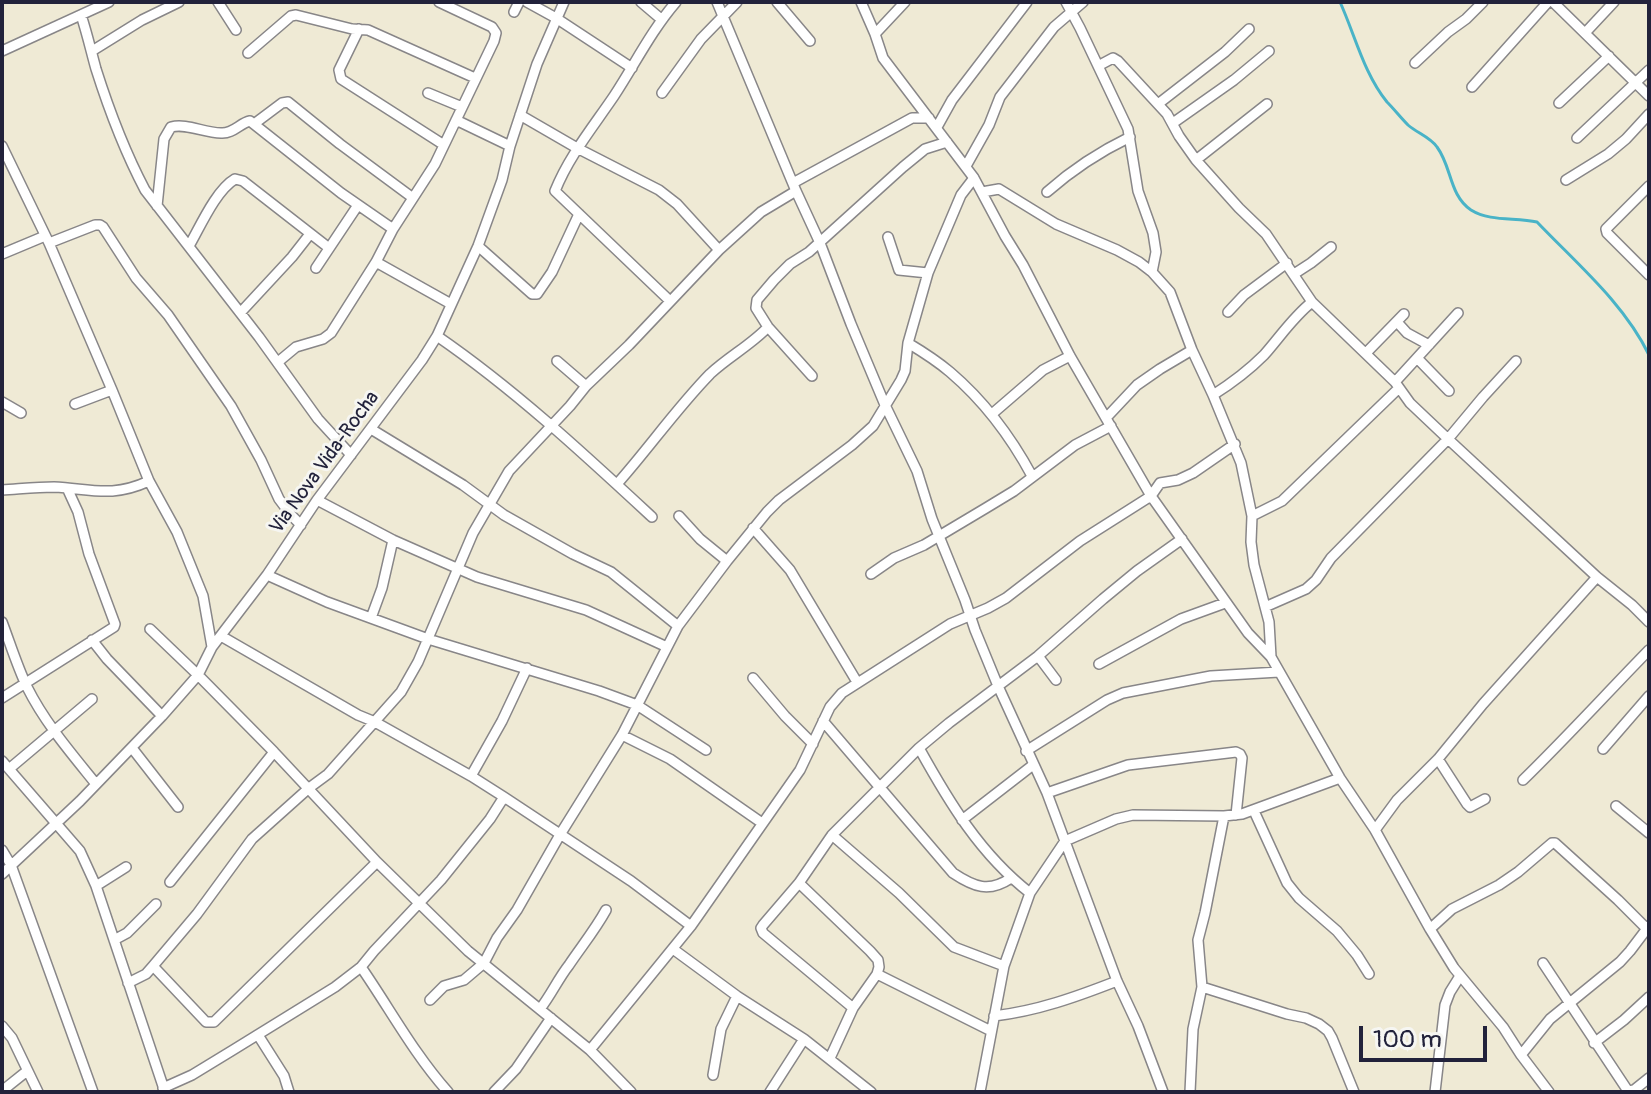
<!DOCTYPE html>
<style>
body{margin:0}
#map{position:relative;width:1651px;height:1094px;overflow:hidden;background:#efead5;font-family:Pangolin,sans-serif}
canvas{display:block}
.frame{position:absolute;inset:0;border:4px solid #22223b;pointer-events:none}
.scale{position:absolute;left:1359px;top:1026px;width:128px;height:36px;box-sizing:border-box;border:4px solid #22223b;border-top:0;padding-left:10px;font-size:24px;line-height:28px;white-space:nowrap;color:#22223b;-webkit-text-stroke:6px #f6f6f2;paint-order:stroke}
</style>
<div id="map">
<canvas width="1651" height="1094"></canvas>
<div class="frame"></div>
<div class="scale">100 m</div>
</div>
<script>
const ctx = document.querySelector('canvas').getContext('2d');
ctx.lineJoin = 'round';
function strokePath(path, color, width, dash) {
  ctx.strokeStyle = color;
  ctx.lineWidth = width;
  ctx.lineCap = dash ? 'butt' : 'round';
  ctx.setLineDash(dash || []);
  ctx.stroke(path);
}
function write(font, color, halo, rows, align = 'center') {
  ctx.font = font + ' Pangolin,sans-serif';
  ctx.lineWidth = 6;
  ctx.setLineDash([]);
  ctx.textBaseline = 'middle';
  ctx.strokeStyle = halo;
  ctx.fillStyle = color;
  for (const [text, x, y, turn = 0] of rows) {
    ctx.save();
    ctx.translate(x, y);
    ctx.rotate((+turn || 0) * Math.PI / 180);
    ctx.textAlign = isNaN(turn) ? turn : align;
    if (halo) ctx.strokeText(text, 0, 0);
    ctx.fillText(text, 0, 0);
    ctx.restore();
  }
}
const stream = new Path2D(`
 M1340 2C1355 35 1364 74 1387 102 1394 109 1401 118 1408 125 1417 133 1430 137 1437 147 1452 167 1449 195 1471 210 1490 222 1516 217 1537 222 1576 263 1624 303 1649 355`);
const minor = new Path2D(`
 M218 2 236 30
 M527 2 556 18 632 68
 M641 2 661 19
 M717 2 796 191 820 243 851 324 885 405 917 471 932 519 965 600 975 630 998 686 1047 793 1117 981 1138 1026 1163 1092
 M777 2 810 41
 M861 2 875 34 883 58 974 178 1005 236 1023 265 1070 356 1151 496 1248 633 1271 657 1340 778 1375 830 1430 929 1454 968 1503 1027 1521 1055 1549 1092
 M1066 2 1080 28 1128 129 1138 191 1153 233 1156 252 1152 272
 M1553 2 1649 96
 M514 12 519 2
 M81 15C87 33 91 51 96 69 109 110 125 152 145 190L259 337 318 419 351 455
 M359 29 339 70 341 79 444 145
 M1585 33 1614 2
 M875 34 905 2
 M2 51 109 2
 M92 51 142 20 179 2
 M248 53 291 16 296 15 352 29 368 30 475 78
 M1415 63 1448 32 1466 19 1483 2
 M1098 66 1113 58 1118 61 1167 114 1179 136 1196 160 1239 208 1266 234 1312 302 1395 382 1410 403 1448 439 1597 577 1632 605 1649 622
 M1472 87 1548 2
 M428 93 462 107
 M662 93 701 39 737 2
 M1559 103 1609 56
 M1158 104 1225 52 1249 29
 M520 115 577 148 659 190 677 204 719 250
 M456 120 510 146
 M1173 123 1234 80 1269 51
 M254 124 282 103 288 102 340 144 413 198
 M937 127 952 100 1027 2
 M1577 138 1649 70
 M2 146 49 243 112 390 149 481 177 532 203 596 212 647
 M1196 160 1267 104
 M966 166 989 125 1000 97 1054 27 1083 2
 M1566 180 1608 154 1626 139 1649 114
 M793 183 912 118H929
 M1649 186 1606 229 1607 233 1649 275
 M982 192 999 189 1056 224 1117 250 1139 262 1152 272 1170 292 1192 350 1213 395 1241 463 1252 516 1251 542 1254 565 1269 622 1271 657
 M1047 192C1073 169 1099 152 1130 137
 M157 206 164 139 171 127C187 123 204 133 221 133 233 134 240 123 250 121L341 193 393 229
 M888 237 899 270 928 273
 M49 243 95 225H100L103 227 136 278 168 315 231 406 261 460 279 499 291 515 301 525
 M189 246C200 227 216 190 235 179L243 181 329 248
 M478 246 532 294H537L552 272 579 214
 M2 254 45 236
 M376 262 451 304
 M316 268 358 205
 M1294 274 1311 263 1331 247
 M670 301 555 191C569 156 593 127 614 96 635 64 651 31 676 2
 M241 312 292 257 310 234
 M1228 312 1244 295 1287 263
 M1397 322 1407 333 1429 345
 M437 336C514 389 584 454 652 517
 M908 343C923 352 937 361 950 372 984 401 1011 437 1032 476
 M1366 353 1404 314
 M1417 358 1449 391
 M557 361 586 386
 M278 362 296 347 323 339 331 333 376 262 393 229 435 164 494 41 496 33 492 27 439 2
 M812 376 768 327 756 308 757 300 774 280 790 264 809 252 903 167 925 149 947 142
 M1395 382 1458 313
 M1213 395C1232 383 1248 371 1264 355 1280 337 1293 317 1312 302
 M2 402 21 413
 M75 404 112 390
 M992 414 1043 370 1070 356
 M1106 418 1137 385 1160 369 1192 350
 M371 429 463 485 504 515 573 554 611 572 678 626
 M617 484C649 448 676 409 710 374 728 357 751 345 768 327
 M2 490C19 489 37 487 54 487 92 489 112 498 149 481
 M317 500 393 540 477 577 586 610 667 647
 M679 516 700 539 727 561
 M1252 516 1282 501 1399 388
 M753 528 790 570 857 682
 M871 574 894 558 924 545 986 508 1014 491 1075 445 1111 426
 M267 575 327 602 428 639 599 691 637 705 706 750
 M1265 607 1306 589 1316 580 1331 558 1448 439 1483 397 1516 361
 M371 618 382 588 393 540
 M2 622C10 643 17 666 27 687 45 723 71 753 96 784
 M150 629 198 675 274 752 377 862 468 951 590 1050 631 1092
 M221 636 358 715 375 722 471 776 504 797 631 881 691 926
 M92 640 107 659 162 716
 M1038 656 1056 680
 M1099 664 1181 619 1225 603
 M753 678 785 716 813 744
 M2 698 114 627 115 624 89 554 78 512 67 488
 M823 721 953 873C974 887 989 893 1011 878
 M622 735 670 759 762 823
 M132 748 178 807
 M919 748C949 802 980 854 1030 893
 M1603 749 1649 696
 M1026 751 1107 700 1123 693 1211 676 1279 672
 M1438 759 1467 804 1470 807 1485 799
 M2 761 80 851 96 886 165 1092
 M9 769 92 699
 M471 776 502 721 527 668
 M1523 780C1566 738 1607 693 1649 650
 M1047 793 1128 765 1236 752 1240 754 1242 758 1236 815
 M1616 806 1649 833
 M1254 811 1287 883 1299 898 1337 931 1357 955 1369 974
 M962 820 1033 765
 M1375 830 1397 800 1438 759 1483 704 1597 577
 M832 835 899 893 954 947 1004 966
 M2 850 11 865 93 1092
 M2 874 80 801 162 716 198 675 212 647 267 575 317 500 422 360 437 336 478 246 502 180 510 146 537 64 564 2
 M170 882 274 752
 M799 883 870 951 878 960 879 967 877 974 853 1008 830 1058
 M96 886 126 867
 M1430 929 1452 909 1499 885 1518 872 1552 843H1555L1618 900 1647 929
 M114 940 127 933 156 904
 M673 949 737 996 804 1039 871 1092
 M1543 963 1628 1091 1634 1090 1649 1078
 M153 966 206 1022H214L377 862
 M361 967C390 1009 414 1054 448 1092
 M877 974 991 1031
 M128 983 146 974 153 966 197 914 252 839 309 788 328 774 401 692 418 662 473 533 509 471 570 406 586 386 629 345 719 250 761 212 796 191
 M1202 987 1287 1014 1306 1018 1319 1024 1328 1031 1332 1038 1354 1092
 M430 1000 444 986 464 980 484 963 497 938 517 910 561 833 622 735 678 626 727 561 767 512 779 500 852 445 873 426 901 380 905 371 908 343 928 273 961 195 974 178
 M853 1008 763 933 761 928 763 925 799 883 832 835 919 748 949 723 1038 656 1103 599 1137 571 1182 539
 M540 1009C551 995 558 979 569 965 581 947 595 930 606 910
 M994 1016C1037 1011 1076 997 1117 981
 M2 1026 12 1038 38 1092
 M258 1035 284 1076 289 1092
 M1594 1043 1624 1020 1649 997
 M590 1050 691 926 800 770 830 707 842 693 950 624 988 608 1006 598 1080 541 1151 496 1160 483 1178 480 1193 473 1235 444
 M1521 1055 1550 1019 1620 962 1630 951 1649 926
 M713 1075 721 1029 737 996
 M163 1088 192 1075 233 1050 335 987 361 967 374 951 441 880 490 819 504 797
 M2 1091 27 1071
 M494 1092 516 1069 551 1018
 M770 1092 804 1039
 M980 1092 1004 966 1030 893 1065 841 1116 819 1133 815 1224 816 1242 814 1340 778
 M1190 1092 1193 1029 1202 987 1198 940 1205 913 1224 816
 M1435 1092 1445 1005 1450 992 1460 976`);
const streetNames = [
 ["Via Nova Vida-Rocha",325,463,-54]
];
strokePath(stream, '#49b3c7', 3);
strokePath(minor, '#888688', 12);
strokePath(minor, '#fff', 9);
write('20px', '#22223b', '#f6f6f2', streetNames);
</script>
